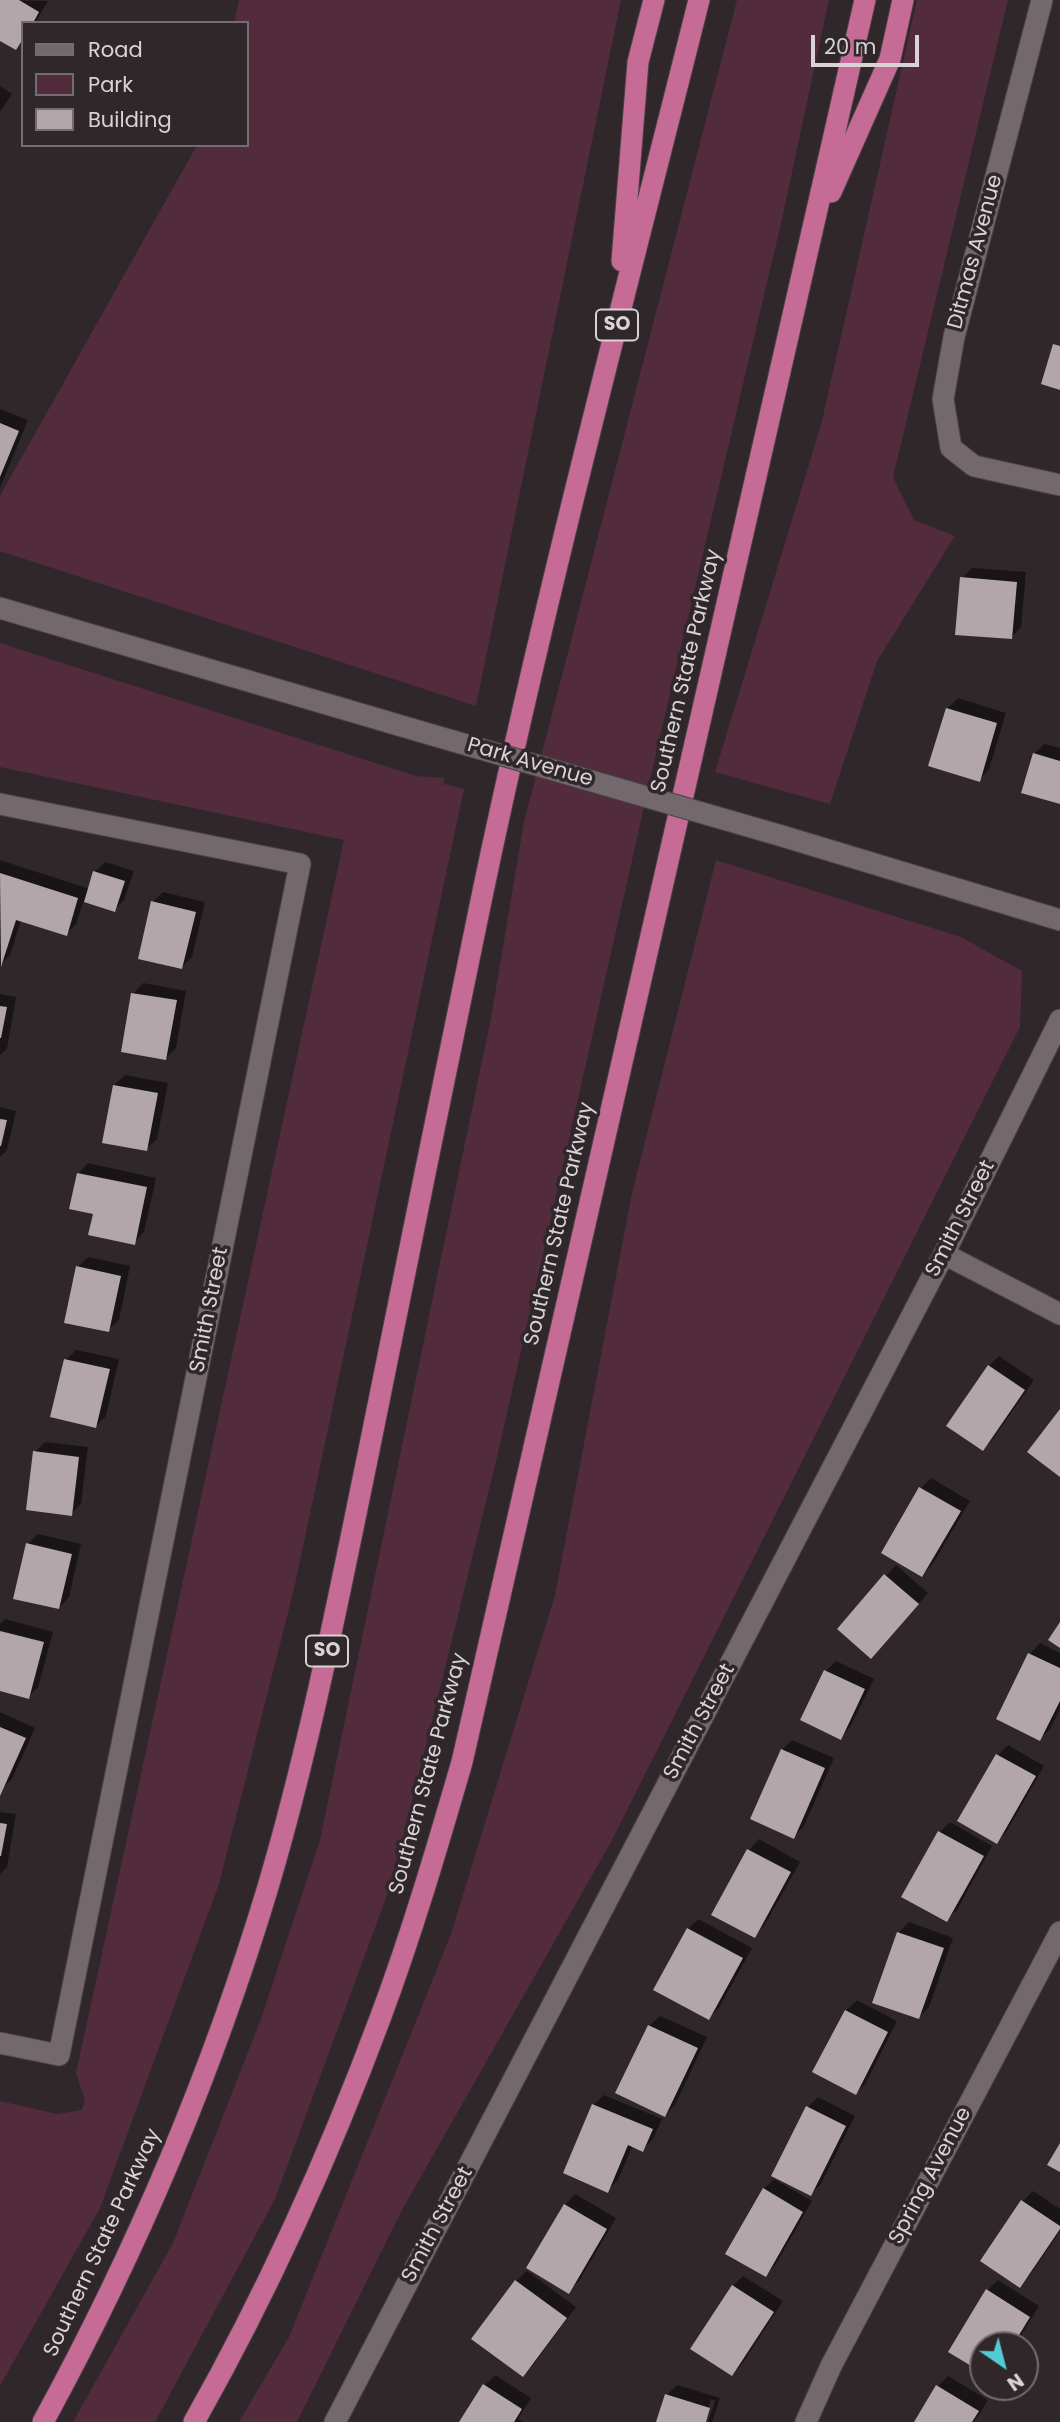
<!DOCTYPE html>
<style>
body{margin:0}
#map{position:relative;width:1060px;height:2422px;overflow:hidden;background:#30272b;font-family:Poppins,sans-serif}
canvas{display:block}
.legend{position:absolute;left:21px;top:21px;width:228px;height:126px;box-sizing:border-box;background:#30272b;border:2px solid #746c6f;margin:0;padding:9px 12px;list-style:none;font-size:21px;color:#d9d3d5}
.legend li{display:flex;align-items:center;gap:14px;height:35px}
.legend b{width:35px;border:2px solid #746c6f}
.north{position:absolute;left:969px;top:2331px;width:70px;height:70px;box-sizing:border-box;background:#30272b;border:2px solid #746c6f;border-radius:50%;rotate:145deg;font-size:19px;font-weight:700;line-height:28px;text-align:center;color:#d9d3d5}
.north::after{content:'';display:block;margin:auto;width:24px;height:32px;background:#51ccd4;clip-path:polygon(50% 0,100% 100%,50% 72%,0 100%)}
.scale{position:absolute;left:811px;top:35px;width:108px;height:32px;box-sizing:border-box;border:4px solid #d9d3d5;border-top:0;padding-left:9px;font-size:21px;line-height:24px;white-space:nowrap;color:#d9d3d5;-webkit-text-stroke:5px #30272b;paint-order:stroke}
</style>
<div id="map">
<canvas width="1060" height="2422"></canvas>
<ul class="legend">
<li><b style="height:9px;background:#73686c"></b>Road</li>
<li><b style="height:19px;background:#522b3d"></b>Park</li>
<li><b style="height:19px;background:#b2a6ab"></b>Building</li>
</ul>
<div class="north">N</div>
<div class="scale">20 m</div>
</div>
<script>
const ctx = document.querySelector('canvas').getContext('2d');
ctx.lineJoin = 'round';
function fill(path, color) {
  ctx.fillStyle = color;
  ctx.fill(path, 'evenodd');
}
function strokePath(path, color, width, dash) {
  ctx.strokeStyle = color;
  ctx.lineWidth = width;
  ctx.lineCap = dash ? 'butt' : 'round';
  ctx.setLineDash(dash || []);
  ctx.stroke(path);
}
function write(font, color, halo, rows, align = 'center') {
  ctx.font = font + ' Poppins,sans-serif';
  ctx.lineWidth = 7;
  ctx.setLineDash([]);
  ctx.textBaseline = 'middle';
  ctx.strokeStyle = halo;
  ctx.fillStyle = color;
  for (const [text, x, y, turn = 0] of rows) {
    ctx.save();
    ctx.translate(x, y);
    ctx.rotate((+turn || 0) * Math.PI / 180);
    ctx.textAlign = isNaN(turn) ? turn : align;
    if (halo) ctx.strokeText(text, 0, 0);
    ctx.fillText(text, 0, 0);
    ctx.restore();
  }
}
const green = new Path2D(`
 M239 0H621L476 706 0 551V496L197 145H247V23H234Z
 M737 0H829L782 219 661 732 498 1453 393 1879 275 2199 155 2422H73L173 2243 261 2019 320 1840 491 1018 524 822Z
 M917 0H1008L893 477 914 520 955 536 877 661 830 804 715 772 821 425Z
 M0 643 416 776 445 778 443 786 445 784 464 789 294 1589 219 1884 100 2208 0 2386V2101L57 2114 82 2110 85 2100 76 2073 344 840 0 767Z
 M716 860 961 937 1022 971 1020 1027 611 1842 402 2210 297 2422H239L289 2337 451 1934 555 1595 632 1193Z`);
const shadow = new Path2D(`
 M0 0 48 1 35 23H23V42L16 48 0 39Z
 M0 86 12 94 0 112Z
 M0 409 28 420 0 488Z
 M972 568 1026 572 1021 627 1011 638 962 578Z
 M958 698 1006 713 989 769 979 780 947 709Z
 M1044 744 1060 748V802L1034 754Z
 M0 860 90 889 95 872 105 862 134 871 124 900 114 910 84 900 76 924 66 934 21 920 10 955 0 965Z
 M163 892 205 902 192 957 182 967 153 902Z
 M143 983 186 991 176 1048 166 1058 133 994Z
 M0 994 16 997 7 1049 0 1055Z
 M125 1075 168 1083 157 1139 146 1149 114 1085Z
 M0 1107 16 1111 7 1150 0 1157Z
 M88 1163 156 1178 144 1232 134 1243 95 1213 78 1174Z
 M88 1257 130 1266 119 1320 108 1330 78 1267Z
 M76 1350 119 1359 106 1416 96 1426 66 1360Z
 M999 1356 1034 1380 993 1439 983 1449 989 1366Z
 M45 1442 88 1447 81 1504 71 1514 35 1452Z
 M931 1478 970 1501 932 1565 922 1575 921 1488Z
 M38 1534 81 1544 69 1597 59 1608 28 1544Z
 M896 1565 928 1593 881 1646 839 1628Z
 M5 1619 53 1632 38 1687 28 1697 0 1690V1624Z
 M1040 1643 1060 1653V1709L1050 1729 1040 1739 998 1718 1030 1654Z
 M836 1661 874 1679 850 1727 840 1738 826 1671Z
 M0 1712 35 1728 12 1779 1 1790Z
 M792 1740 834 1758 804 1826 794 1837 782 1750Z
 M1008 1745 1044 1766 1007 1831 997 1842 960 1821 998 1755Z
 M0 1812 16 1814 7 1867 0 1874Z
 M950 1822 992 1846 957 1910 946 1920 940 1832Z
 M759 1839 800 1862 764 1926 754 1936 714 1914 749 1850Z
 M698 1919 752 1948 719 2008 709 2018 688 1929Z
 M909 1922 953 1938 929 2007 919 2017 875 2002 899 1932Z
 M857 2000 897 2021 866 2083 856 2093 815 2072 846 2011Z
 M660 2016 707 2037 675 2105 665 2115 649 2026Z
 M604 2095 662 2119 653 2139 643 2149 633 2145 618 2180 607 2191 593 2105Z
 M818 2097 855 2116 821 2184 811 2194 808 2107Z
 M774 2179 812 2201 776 2264 766 2275 764 2189Z
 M1033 2191 1060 2209V2231L1030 2275 1020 2286 1023 2201Z
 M575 2194 616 2218 579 2281 569 2291 565 2205Z
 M527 2271 576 2307 533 2365 522 2375 474 2339 516 2281Z
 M743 2276 783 2301 742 2364 732 2374 733 2286Z
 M998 2280 1039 2306 1015 2345H983V2371L950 2351 988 2290Z
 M495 2375 531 2398 518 2419 524 2422H461L485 2385Z
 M948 2376 988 2400 974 2422H916L938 2386Z
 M677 2385 720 2398 712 2422H708L715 2401 711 2399 704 2422H658L667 2395Z`);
const building = new Path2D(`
 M0 0H19L39 12 33 23H23V39L16 50 0 41Z
 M1053 344 1060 346V390L1041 384Z
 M0 423 19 431 0 477Z
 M960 577 1017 582 1012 639 955 635Z
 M946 708 997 723 980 782 928 766Z
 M1033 753 1060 761V804L1021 793Z
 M93 871 125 881 115 912 84 902Z
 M0 873 78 898 67 936 16 920 1 967Z
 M151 901 196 912 182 969 138 959Z
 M131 993 177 1000 166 1060 121 1052Z
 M0 1006 7 1007 1 1038H0Z
 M113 1085 158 1093 147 1151 102 1143Z
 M0 1119 7 1120 1 1146H0Z
 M77 1173 147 1187 135 1245 88 1235 93 1214 69 1209Z
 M76 1266 121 1276 109 1332 64 1323Z
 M64 1359 110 1369 96 1428 50 1417Z
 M988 1365 1025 1390 983 1451 946 1426Z
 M1060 1409V1477L1027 1452Z
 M33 1451 79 1457 72 1516 26 1510Z
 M919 1487 961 1511 922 1577 881 1553Z
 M26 1543 72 1554 59 1609 13 1599Z
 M884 1574 919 1604 871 1659 837 1629Z
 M1060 1622V1648L1048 1640Z
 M0 1631 44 1642 29 1699 0 1691Z
 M1028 1653 1060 1668V1701L1040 1741 996 1719Z
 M824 1670 865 1689 841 1740 800 1720Z
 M0 1727 26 1738 0 1796Z
 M781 1749 825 1768 794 1839 750 1819Z
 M996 1754 1036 1776 997 1844 957 1821Z
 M0 1823 7 1824 1 1856H0Z
 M938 1831 984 1856 947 1922 901 1897Z
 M747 1849 791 1872 755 1938 711 1915Z
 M687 1928 743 1958 709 2020 653 1990Z
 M897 1932 944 1948 919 2019 872 2003Z
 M845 2010 888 2032 856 2095 812 2072Z
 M648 2025 698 2048 665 2117 615 2093Z
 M592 2104 653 2129 643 2152 628 2145 608 2193 563 2173Z
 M806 2106 846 2126 811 2196 771 2176Z
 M1060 2143V2172L1047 2165Z
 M763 2188 803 2212 766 2277 725 2254Z
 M1021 2200 1060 2226V2229L1020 2288 980 2261Z
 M564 2204 607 2229 569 2294 526 2268Z
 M515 2280 567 2318 523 2377 471 2339Z
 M732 2285 774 2312 732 2376 690 2349Z
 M986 2289 1030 2317 1013 2345H983V2373L948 2352Z
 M483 2384 522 2409 514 2422H459Z
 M936 2385 979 2411 972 2422H914Z
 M665 2394 710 2408 706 2422H656Z`);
const street = new Path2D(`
 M1042 0 954 337 943 399 951 448 974 466 1060 485
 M0 608 422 732
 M0 804 300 864 59 2055 0 2043
 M782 836 1060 920
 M944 1254 1060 1314
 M335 2422 944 1254 1060 1020
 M806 2422 831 2366 1060 1932`);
const highway = new Path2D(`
 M831 192 890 59 903 0
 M622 261 638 62 654 0
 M43 2422C136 2252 212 2073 268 1887 310 1745 338 1600 368 1455 403 1282 438 1108 474 935 538 621 621 311 699 0
 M194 2422C267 2293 329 2156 381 2016 412 1933 437 1848 462 1762L865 0`);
const streetBridge = new Path2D(`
 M422 732 782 836`);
const shields = [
 [617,325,42],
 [327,1651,42]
];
const shieldNames = [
 ["SO",617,325],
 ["SO",327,1651]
];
const streetNames = [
 ["Ditmas Avenue",976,252,-75],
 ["Southern State Parkway",687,671,-77],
 ["Park Avenue",530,763,16],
 ["Smith Street",961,1219,-63],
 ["Southern State Parkway",560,1224,-77],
 ["Smith Street",210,1310,-79],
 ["Smith Street",700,1722,-62],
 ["Southern State Parkway",429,1774,-75],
 ["Spring Avenue",931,2176,-62],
 ["Smith Street",438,2225,-62],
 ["Southern State Parkway",103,2243,-65]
];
fill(green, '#522b3d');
fill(shadow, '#0007');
fill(building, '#b2a6ab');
strokePath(street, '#4a4345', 23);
strokePath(highway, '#4a4345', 23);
strokePath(street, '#73686c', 21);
strokePath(highway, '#c56b96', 21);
strokePath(streetBridge, '#4a4345', 23, []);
strokePath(streetBridge, '#73686c', 21);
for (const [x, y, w] of shields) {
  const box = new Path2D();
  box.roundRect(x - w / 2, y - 15.5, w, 31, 5);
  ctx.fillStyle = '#30272b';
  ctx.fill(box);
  strokePath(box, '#d9d3d5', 2);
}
write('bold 19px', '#d9d3d5', null, shieldNames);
write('21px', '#d9d3d5', '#30272b', streetNames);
</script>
